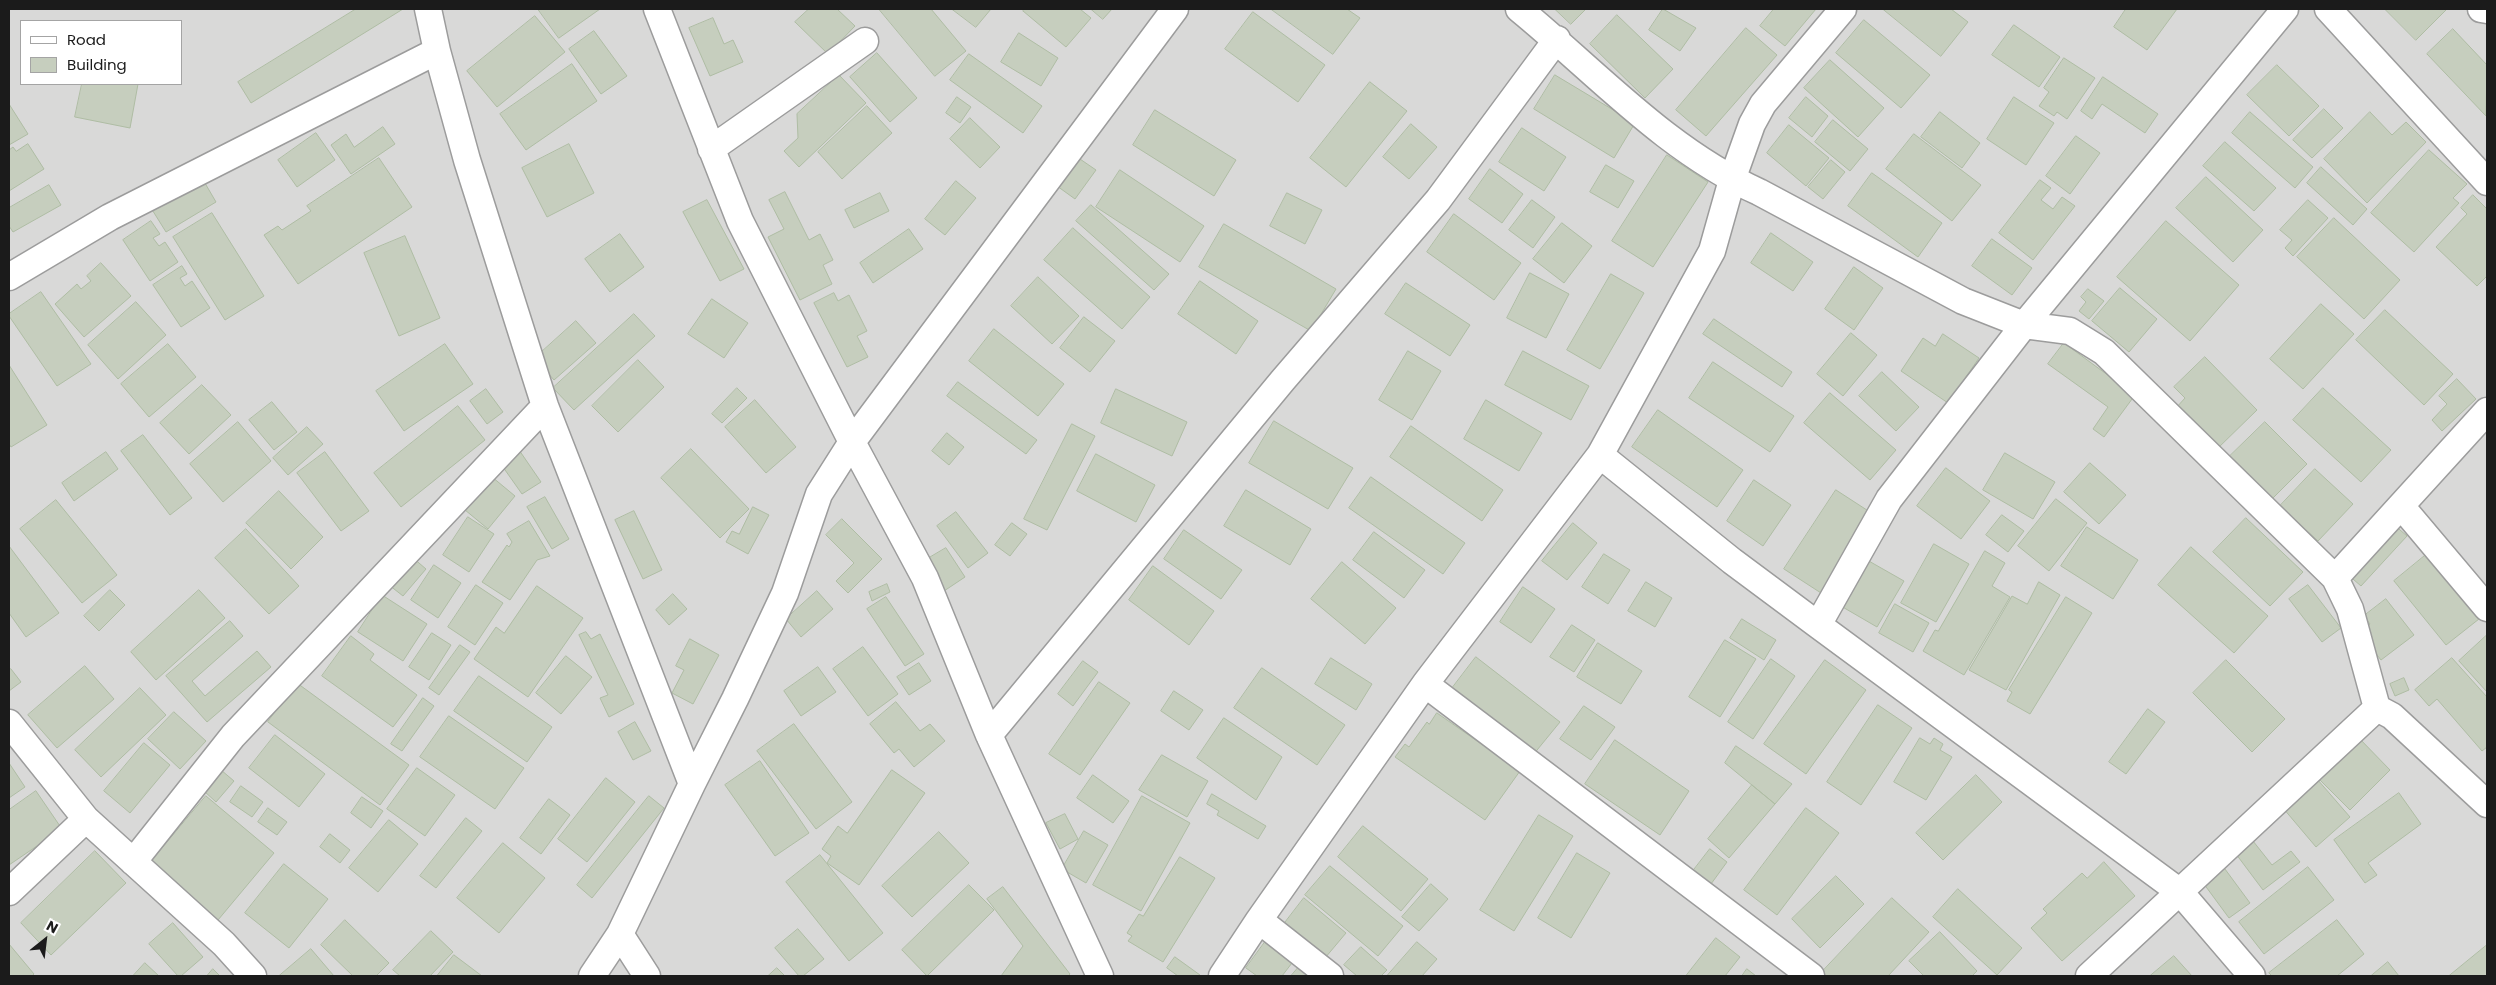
<!DOCTYPE html>
<style>
body{margin:0}
#map{position:relative;width:2496px;height:985px;overflow:hidden;background:#e3ece0;font-family:Poppins,sans-serif}
canvas{display:block}
.frame{position:absolute;inset:0;border:10px solid #1b1b1b;pointer-events:none}
.legend{position:absolute;left:20px;top:20px;width:162px;height:65px;box-sizing:border-box;background:#fff;border:1px solid #a4a4a4;margin:0;padding:6px 9px;list-style:none;font-size:15px;color:#1b1b1b}
.legend li{display:flex;align-items:center;gap:10px;height:25px}
.legend b{width:25px;border:1px solid #a4a4a4}
.north{position:absolute;left:20px;top:915px;width:50px;height:50px;-webkit-text-stroke:4px #fff;paint-order:stroke;rotate:29deg;font-size:14px;font-weight:700;line-height:20px;text-align:center;color:#1b1b1b}
.north::after{content:'';display:block;margin:auto;width:18px;height:22px;background:#1b1b1b;clip-path:polygon(50% 0,100% 100%,50% 72%,0 100%)}
</style>
<div id="map">
<canvas width="2496" height="985"></canvas>
<div class="frame"></div>
<ul class="legend">
<li><b style="height:6px;background:#fff"></b>Road</li>
<li><b style="height:14px;background:#c6cebe"></b>Building</li>
</ul>
<div class="north">N</div>
</div>
<script>
const ctx = document.querySelector('canvas').getContext('2d');
ctx.lineJoin = 'round';
function fill(path, color) {
  ctx.fillStyle = color;
  ctx.fill(path, 'evenodd');
}
function strokePath(path, color, width, dash) {
  ctx.strokeStyle = color;
  ctx.lineWidth = width;
  ctx.lineCap = dash ? 'butt' : 'round';
  ctx.setLineDash(dash || []);
  ctx.stroke(path);
}
const residential = new Path2D(`
 M9 9H2487V976H9ZM21 21H181V84H21Z`);
const building = new Path2D(`
 M356 9H403L251 103 238 82Z
 M538 9H600L559 38Z
 M809 9H837L855 26 828 54 795 22Z
 M879 9H931L966 51 935 76Z
 M952 9H991L976 27Z
 M1025 9H1080L1091 18 1066 47 1023 11Z
 M1091 9H1112L1103 19Z
 M1271 9H1347L1360 18 1333 54Z
 M1555 9H1586L1571 24Z
 M1663 9 1696 28 1680 51 1649 30Z
 M1774 9H1816L1785 46 1760 26Z
 M1883 9H1951L1968 22 1941 56Z
 M2126 9H2177L2147 50 2114 27Z
 M2385 9H2444L2446 10 2416 40Z
 M1253 12 1325 65 1298 102 1225 49Z
 M1617 15 1673 69 1645 98 1590 44Z
 M535 16 565 52 497 107 467 71Z
 M713 18 724 44 733 40 743 62 710 76 689 28Z
 M1864 20 1930 75 1901 108 1836 53Z
 M2014 25 2060 57 2039 87 1992 55Z
 M1746 28 1777 55 1706 136 1676 110Z
 M2453 29 2487 65 2486 116 2427 54Z
 M594 31 627 76 601 94 569 49Z
 M1019 33 1058 58 1041 86 1001 62Z
 M877 53 917 98 890 122 850 77Z
 M969 54 1042 106 1023 133 950 80Z
 M2064 58 2095 78 2067 119 2057 112 2054 116 2039 106 2049 92 2044 88Z
 M1830 60 1884 108 1858 137 1804 88Z
 M572 64 597 101 526 150 500 114Z
 M2277 65 2319 106 2289 136 2247 95Z
 M839 75 866 103 799 167 784 151 798 138 797 114Z
 M1555 75 1635 123 1614 158 1534 109Z
 M2103 77 2158 114 2145 133 2102 104 2092 119 2081 111Z
 M1370 82 1407 111 1346 187 1310 158Z
 M82 84H138L130 128 75 117Z
 M957 97 971 107 960 123 946 113Z
 M1806 97 1828 116 1812 137 1789 118Z
 M2014 97 2054 123 2026 165 1987 139Z
 M9 104 28 134 9 145Z
 M867 106 892 133 842 179 818 152Z
 M2324 109 2343 128 2312 158 2293 140Z
 M1155 110 1236 160 1214 196 1133 145Z
 M1940 112 1980 143 1962 168 1921 137Z
 M2250 112 2313 167 2295 188 2232 133Z
 M2370 112 2392 135 2406 122 2426 142 2367 203 2324 159Z
 M970 118 1000 147 980 168 950 139Z
 M1833 120 1868 149 1850 171 1815 142Z
 M1411 124 1437 147 1409 179 1383 157Z
 M1789 125 1829 158 1806 186 1767 153Z
 M383 127 395 144 351 174 331 145 346 134 354 147Z
 M1522 128 1566 157 1544 191 1499 162Z
 M316 133 335 160 297 187 278 160Z
 M1914 134 1981 185 1952 221 1886 169Z
 M2076 136 2100 153 2070 194 2046 176Z
 M2225 142 2276 188 2254 211 2203 166Z
 M28 144 44 169 9 191V150L13 147 16 151Z
 M569 144 594 193 547 217 522 168Z
 M2429 150 2467 184 2453 198 2459 203 2414 252 2371 213Z
 M1667 155 1708 182 1653 267 1612 241Z
 M1077 157 1096 170 1075 199 1057 186Z
 M379 158 412 207 298 284 264 235 278 226 282 230 311 211 307 206Z
 M1831 160 1845 172 1823 199 1808 187Z
 M1606 165 1634 181 1618 208 1590 192Z
 M2321 167 2367 209 2353 225 2307 183Z
 M1490 169 1523 194 1502 223 1469 199Z
 M1120 170 1204 226 1180 262 1096 207Z
 M1872 173 1942 223 1918 257 1848 206Z
 M2206 177 2263 230 2233 262 2176 208Z
 M202 178 216 202 166 232 151 208Z
 M2040 180 2051 188 2041 200 2053 209 2062 197 2075 206 2033 260 1999 233Z
 M956 181 976 198 945 235 925 219Z
 M49 185 61 205 13 232 9 226V208Z
 M785 192 809 240 820 234 833 260 823 265 832 284 800 300 768 237 784 229 769 200Z
 M880 193 889 211 854 228 845 210Z
 M1287 193 1322 210 1305 244 1270 226Z
 M2473 195 2487 209V276L2477 286 2436 247 2467 214 2461 208Z
 M707 200 744 269 720 281 683 212Z
 M1532 200 1555 217 1533 248 1509 230Z
 M2308 200 2328 218 2293 256 2285 248 2292 240 2280 230Z
 M1091 205 1169 274 1154 290 1076 221Z
 M212 213 264 296 225 320 173 237Z
 M1454 214 1521 263 1494 300 1427 252Z
 M2334 218 2400 280 2364 319 2297 257Z
 M151 221 160 234 153 238 159 246 165 242 178 262 150 281 123 240Z
 M2166 221 2239 285 2190 341 2117 277Z
 M1562 223 1592 246 1564 283 1533 259Z
 M1224 224 1336 289 1311 331 1199 267Z
 M1073 228 1150 297 1122 329 1044 260Z
 M909 229 923 249 873 283 860 263Z
 M1771 233 1813 262 1793 291 1751 263Z
 M620 234 644 267 610 292 585 259Z
 M405 236 440 318 399 336 364 253Z
 M1992 239 2032 268 2012 295 1972 266Z
 M101 263 131 296 84 337 55 304 77 284 81 289 91 281 87 276Z
 M182 266 187 274 180 278 185 286 192 281 210 308 181 327 153 285Z
 M1854 267 1883 288 1854 330 1825 309Z
 M1530 273 1569 294 1546 338 1507 318Z
 M1611 274 1644 293 1600 369 1567 350Z
 M1038 277 1079 316 1052 344 1011 306Z
 M1200 281 1258 321 1236 354 1178 314Z
 M1406 283 1470 325 1450 356 1385 314Z
 M2120 288 2157 319 2129 352 2092 321Z
 M2088 289 2104 301 2089 319 2079 311 2086 302 2081 297Z
 M41 292 91 364 57 386 9 316V314Z
 M834 293 838 301 849 295 867 331 857 336 868 357 847 367 814 303Z
 M712 299 748 323 724 358 688 334Z
 M136 302 166 335 118 379 88 345Z
 M2321 304 2354 334 2303 389 2270 359Z
 M2385 310 2453 374 2424 405 2356 340Z
 M634 314 655 336 574 410 553 388Z
 M1084 317 1115 341 1090 372 1060 348Z
 M1714 319 1792 372 1782 387 1703 334Z
 M576 321 596 343 554 380 535 358Z
 M994 329 1064 384 1038 416 969 361Z
 M1851 333 1877 355 1843 396 1817 374Z
 M1943 334 1979 358 1948 403 1901 371 1923 338 1935 346Z
 M2064 343 2135 395 2104 437 2093 429 2108 407 2048 364Z
 M168 344 196 377 149 417 121 384Z
 M445 344 473 384 404 431 376 391Z
 M1408 351 1441 371 1412 420 1379 400Z
 M1523 351 1589 386 1571 420 1505 385Z
 M2205 357 2257 410 2217 449 2176 408 2185 398 2174 387Z
 M638 360 664 387 618 432 592 406Z
 M1713 362 1794 416 1770 452 1689 398Z
 M9 365 47 425 11 447 9 444Z
 M1882 372 1919 407 1896 431 1859 396Z
 M2457 379 2476 399 2442 431 2432 420 2447 404 2439 396Z
 M958 382 1037 440 1026 454 947 396Z
 M202 385 231 415 189 454 160 423Z
 M737 388 747 398 722 423 712 414Z
 M2323 388 2391 450 2361 482 2293 420Z
 M486 389 503 412 487 424 470 401Z
 M1116 389 1187 422 1172 456 1101 423Z
 M1830 393 1896 450 1870 480 1804 423Z
 M755 400 796 447 766 473 725 427Z
 M1486 400 1542 433 1519 471 1464 439Z
 M272 402 297 432 274 450 249 420Z
 M458 406 485 440 401 507 374 473Z
 M1658 410 1743 470 1717 507 1632 447Z
 M1274 421 1353 468 1328 509 1249 463Z
 M238 422 271 461 223 502 190 464Z
 M2265 422 2307 464 2272 499 2230 456Z
 M1072 424 1095 436 1047 530 1024 519Z
 M1411 426 1503 490 1482 521 1390 457Z
 M307 427 323 444 288 475 273 458Z
 M947 433 964 447 949 465 932 451Z
 M143 435 192 498 170 515 121 451Z
 M517 447 541 482 522 494 498 460Z
 M691 449 749 509 720 538 661 478Z
 M106 452 118 469 74 501 62 483Z
 M325 452 369 511 341 531 297 473Z
 M2005 453 2055 482 2033 519 1983 490Z
 M1096 454 1155 485 1136 522 1077 491Z
 M2090 463 2126 495 2099 524 2064 492Z
 M1946 468 1990 501 1961 539 1917 506Z
 M2315 469 2353 504 2318 541 2280 506Z
 M486 472 515 496 488 529 459 505Z
 M1371 477 1465 543 1443 574 1349 508Z
 M1754 480 1791 505 1763 546 1727 521Z
 M1246 490 1311 529 1290 565 1224 526Z
 M1836 490 1873 514 1821 593 1784 569Z
 M279 491 323 537 291 569 246 523Z
 M545 497 569 539 552 549 527 507Z
 M2056 499 2087 523 2049 571 2018 546Z
 M56 500 117 575 82 603 20 529Z
 M753 507 769 515 748 554 726 542 732 531 739 534Z
 M634 511 662 570 643 579 615 520Z
 M956 512 988 553 968 568 937 526Z
 M2002 515 2024 531 2008 552 1986 535Z
 M468 517 494 534 469 572 443 555Z
 M2246 518 2303 572 2270 606 2213 552Z
 M842 519 882 559 848 593 836 581 854 563 826 535Z
 M529 521 550 556 537 560 510 600 482 582 507 545 509 547 512 542 507 534Z
 M1012 523 1027 534 1010 556 995 545Z
 M1573 523 1597 543 1567 580 1542 561Z
 M2392 523 2407 536 2361 586 2346 573Z
 M2087 527 2138 560 2113 599 2061 566Z
 M246 529 299 586 269 614 215 558Z
 M1184 530 1242 570 1221 599 1164 559Z
 M1374 532 1425 570 1404 598 1353 560Z
 M1934 544 1969 564 1936 622 1901 603Z
 M9 546 59 613 26 637 9 613Z
 M2191 547 2268 616 2234 653 2158 585Z
 M946 548 965 577 944 591 924 561Z
 M1985 551 2005 563 1992 586 2010 597 1964 675 1923 651 1935 630 1938 631Z
 M1604 554 1630 570 1608 604 1582 587Z
 M2427 554 2479 619 2446 645 2394 581Z
 M1860 556 1904 581 1877 627 1834 602Z
 M412 557 426 569 403 596 389 585Z
 M1342 562 1396 608 1365 644 1311 599Z
 M434 565 461 583 438 618 411 600Z
 M1153 566 1214 611 1189 645 1129 600Z
 M1646 582 1672 598 1655 627 1628 611Z
 M2039 582 2060 595 2006 690 1969 670 2012 596 2027 604Z
 M887 584 890 592 872 601 869 592Z
 M476 585 503 603 475 645 448 627Z
 M2308 585 2341 628 2322 642 2289 599Z
 M537 586 583 618 528 697 474 659 496 627 504 633Z
 M1523 587 1555 609 1531 643 1500 622Z
 M110 590 125 605 99 631 84 616Z
 M199 590 225 618 156 680 131 652Z
 M817 591 833 609 801 637 786 619Z
 M673 594 687 609 669 625 656 610Z
 M382 595 427 624 403 661 358 632Z
 M886 597 924 654 905 666 867 609Z
 M2066 597 2092 613 2030 714 2007 701 2012 692 2009 690Z
 M2386 599 2414 635 2381 660 2359 632 2370 624 2364 616Z
 M1895 604 1929 623 1913 652 1879 633Z
 M1742 619 1776 640 1764 660 1730 638Z
 M230 621 243 636 192 681 205 696 257 651 271 667 207 722 166 676Z
 M1572 625 1595 640 1574 672 1550 657Z
 M586 632 591 639 600 634 634 704 609 717 600 698 608 695 579 635Z
 M432 633 451 645 429 680 409 667Z
 M2487 635V692L2459 661Z
 M351 636 374 654 370 660 417 695 393 727 322 676Z
 M690 639 719 655 693 704 672 693 684 670 676 666Z
 M1725 640 1756 659 1720 717 1689 697Z
 M1598 643 1642 671 1621 704 1577 677Z
 M460 645 470 652 439 695 429 688Z
 M863 647 898 694 868 716 833 669Z
 M566 656 592 677 561 714 536 693Z
 M1476 657 1560 722 1533 755 1450 691Z
 M1331 658 1372 684 1356 710 1315 684Z
 M2452 658 2487 697V747L2482 751 2437 699 2429 706 2415 690Z
 M1771 659 1795 676 1753 739 1728 722Z
 M1825 660 1866 690 1806 774 1764 744Z
 M2226 660 2285 719 2252 752 2193 693Z
 M1083 661 1098 672 1073 706 1058 694Z
 M919 663 931 681 909 695 897 677Z
 M85 666 114 699 57 748 28 715Z
 M818 667 836 692 801 716 784 691Z
 M1262 668 1345 725 1317 765 1234 708Z
 M11 669 21 682 9 691V670Z
 M479 676 552 727 527 762 454 711Z
 M2404 678 2409 690 2395 696 2390 684Z
 M1099 682 1130 703 1080 775 1049 754Z
 M297 683 409 765 380 805 268 722Z
 M140 688 166 715 101 777 75 750Z
 M1174 691 1203 710 1189 730 1161 711Z
 M423 698 434 706 402 751 391 744Z
 M896 702 920 731 930 724 945 741 914 767 899 749 894 753 870 724Z
 M1878 705 1912 728 1861 805 1827 782Z
 M1584 706 1615 727 1591 760 1560 739Z
 M2148 709 2165 722 2126 774 2109 762Z
 M174 712 206 741 180 769 148 739Z
 M1437 713 1520 771 1485 820 1395 757 1405 744 1409 747 1427 722 1429 724Z
 M449 716 524 768 495 809 420 757Z
 M1224 718 1282 757 1256 800 1197 758Z
 M635 722 651 751 633 760 618 732Z
 M794 724 852 802 816 829 757 751Z
 M275 735 325 774 299 807 249 768Z
 M2357 736 2390 770 2350 810 2316 776Z
 M1920 738 1930 744 1934 738 1943 744 1940 750 1952 757 1926 800 1894 782Z
 M1615 740 1689 791 1660 835 1585 784Z
 M144 743 170 765 130 813 104 791Z
 M1736 746 1792 784 1775 804 1725 763Z
 M1162 755 1208 781 1187 817 1139 790Z
 M760 761 809 833 775 856 725 785Z
 M9 763 25 787 9 798Z
 M417 768 455 795 425 836 387 809Z
 M221 770 234 781 216 802 204 791Z
 M892 770 925 793 859 885 827 863 831 856 822 849 838 826 847 833Z
 M1093 775 1129 801 1113 823 1077 798Z
 M1976 775 2002 802 1943 860 1916 833Z
 M606 778 635 802 587 862 558 839Z
 M2317 779 2350 817 2316 847 2283 808Z
 M1752 785 1775 804 1729 858 1708 839Z
 M241 786 263 802 252 817 230 802Z
 M36 791 62 829 9 865V810Z
 M2399 793 2421 824 2368 863 2377 875 2365 883 2334 840Z
 M1212 794 1266 826 1258 839 1217 815 1219 811 1207 804Z
 M206 796 274 853 218 920 150 863Z
 M649 796 664 808 592 898 577 885Z
 M1142 796 1190 823 1141 911 1093 885Z
 M362 797 383 811 371 828 351 813Z
 M549 799 570 815 541 854 520 838Z
 M268 808 287 822 277 835 258 822Z
 M1806 808 1839 833 1777 915 1744 890Z
 M1065 814 1078 839 1060 849 1046 823Z
 M1539 815 1573 836 1514 931 1480 910Z
 M466 818 482 831 436 888 420 876Z
 M389 820 418 844 378 892 349 868Z
 M1363 826 1428 879 1401 911 1338 857Z
 M1084 831 1108 845 1086 883 1062 869Z
 M939 832 969 863 912 917 882 886Z
 M330 834 350 850 340 863 320 847Z
 M2253 841 2272 865 2291 851 2300 862 2263 890 2236 854Z
 M503 843 545 878 499 933 457 898Z
 M1710 849 1727 862 1711 884 1693 871Z
 M95 851 126 883 51 955 21 923Z
 M1577 853 1610 873 1571 938 1538 918Z
 M820 855 883 933 849 961 786 882Z
 M1180 857 1215 878 1163 962 1128 941 1132 936 1127 933 1139 914 1143 916Z
 M2104 862 2135 896 2062 961 2031 928 2047 913 2043 909 2082 873 2087 878Z
 M284 864 328 899 289 948 245 913Z
 M2222 865 2250 903 2229 918 2201 880Z
 M1330 866 1403 926 1378 956 1305 895Z
 M2308 867 2334 900 2264 954 2239 922Z
 M1836 876 1864 904 1820 948 1792 919Z
 M1431 884 1448 899 1419 931 1402 917Z
 M969 885 994 910 927 976 902 950Z
 M1003 887 1070 974 1068 976H1001L1023 946 987 899Z
 M1958 889 2022 948 1997 975 1933 917Z
 M1304 898 1346 933 1325 958 1284 924Z
 M1892 898 1929 932 1888 976H1826L1822 972Z
 M345 920 389 963 376 976H353L321 945Z
 M2337 920 2364 954 2337 976H2272L2269 973Z
 M173 923 203 957 181 976H178L149 944Z
 M798 929 824 959 803 976H799L775 948Z
 M431 931 453 952 430 976H400L393 970Z
 M1940 932 1977 971 1972 976H1924L1909 961Z
 M1268 938 1295 959 1282 976H1257L1246 968Z
 M1716 938 1740 957 1725 976H1686Z
 M1417 942 1437 959 1422 976H1390L1388 975Z
 M9 944 34 974 32 976H9Z
 M2487 945V976H2449Z
 M1361 947 1387 970 1381 976H1357L1344 965Z
 M311 949 334 976H279Z
 M454 955 482 976H437Z
 M2174 956 2192 976H2150Z
 M1175 957 1200 975 1199 976H1178L1167 968Z
 M1304 961 1321 976H1291Z
 M2388 962 2399 976H2371Z
 M145 963 159 976H133Z
 M777 968 785 976H768Z
 M213 969 220 976H207Z
 M1747 969 1756 976H1742Z`);
const street = new Path2D(`
 M428 9 437 51 467 160 545 406 692 784
 M657 9 740 221 852 442 925 578 989 735 1100 976
 M1519 9C1596 72 1667 151 1759 192L1963 301 2024 325 2070 331 2104 352 2335 578 2350 609 2377 708 2392 716 2487 804
 M2328 9 2487 182
 M2481 9 2487 10
 M711 149 865 41
 M9 277 110 217 437 51
 M1600 455 1732 561 1818 625 2180 892 2252 976
 M2402 507 2487 608
 M2335 578 2487 411
 M1818 625 1889 499 2024 325 2285 9
 M1425 684 1811 976
 M9 723 86 819 224 944 253 976
 M989 735 1283 380 1438 200 1557 39
 M133 862 233 736 545 406
 M9 892 86 819
 M1259 920 1330 976
 M620 934 647 976
 M592 976 620 934 692 784 735 699 785 593 819 494 852 442 1175 9
 M1222 976 1259 920 1425 684 1600 455 1712 251 1732 180 1752 124 1763 104 1843 9
 M2089 976 2377 708`);
fill(residential, '#d9d9d8');
fill(building, '#c6cebe');
strokePath(building, '#afbda4', 1);
strokePath(street, '#9c9c9c', 29);
strokePath(street, '#fff', 26);
</script>
